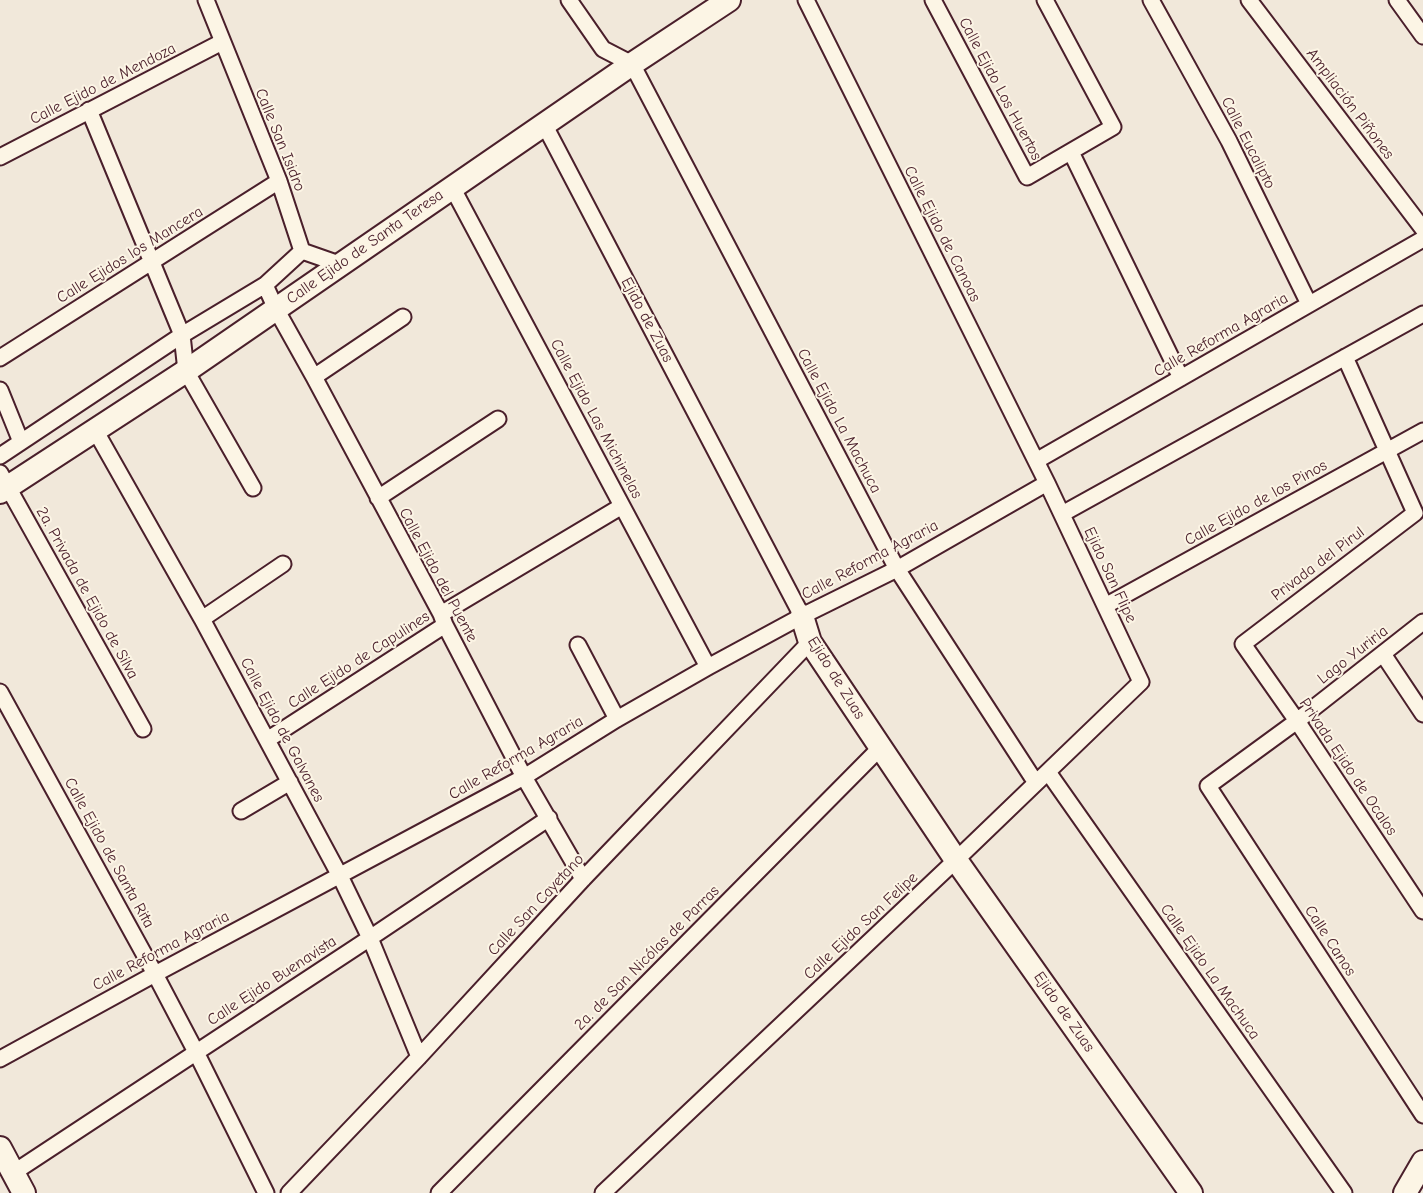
<!DOCTYPE html>
<meta charset="utf-8">
<style>
body{margin:0}
canvas{display:block;background:#f1e8da}
</style>
<canvas width="1423" height="1193"></canvas>
<script>
const ctx = document.querySelector('canvas').getContext('2d');
ctx.lineJoin = 'round';
function strokePath(path, color, width, dash) {
  ctx.strokeStyle = color;
  ctx.lineWidth = width;
  ctx.lineCap = dash ? 'butt' : 'round';
  ctx.setLineDash(dash || []);
  ctx.stroke(path);
}
function write(font, color, halo, rows, align = 'center') {
  ctx.font = font + ' "Comic Neue",sans-serif';
  ctx.lineWidth = 4;
  ctx.setLineDash([]);
  ctx.textBaseline = 'middle';
  ctx.strokeStyle = halo;
  ctx.fillStyle = color;
  for (const [text, x, y, turn = 0] of rows) {
    ctx.save();
    ctx.translate(x, y);
    ctx.rotate((+turn || 0) * Math.PI / 180);
    ctx.textAlign = isNaN(turn) ? turn : align;
    if (halo) ctx.strokeText(text, 0, 0);
    ctx.fillText(text, 0, 0);
    ctx.restore();
  }
}
const street = new Path2D(`
 M206 0 279 181 302 251
 M569 0 603 49 632 64 897 569 1036 783
 M933 0 1027 177 1113 127 1045 0
 M1151 0 1229 141 1309 304
 M1249 0 1423 229
 M1397 0 1423 36
 M89 110 182 335 186 371 253 488
 M544 124 802 616
 M1071 152 1181 378
 M0 157 222 42
 M452 187 708 667
 M302 251 342 265
 M265 285 276 309 314 377 441 614 445 625 524 777 583 879
 M1345 357 1415 513 1243 644 1297 721 1423 911
 M0 358 279 181
 M314 377 403 317
 M0 390 21 442
 M95 430 202 619 340 876 370 938 419 1057
 M0 456 182 335 265 285 302 251
 M1036 461 1423 239
 M0 473 143 729
 M378 498 498 419
 M1062 514 1423 314
 M1105 606 1423 431
 M441 614 622 506
 M202 619 283 564
 M1423 622 1297 721 1208 786 1423 1115
 M578 645 617 719
 M1383 654 1423 714
 M0 692 155 974 196 1052 266 1193
 M267 740 445 625
 M1048 772 1344 1193
 M241 811 290 782
 M0 1059 155 974 524 777 617 719 708 667 802 616 897 569 1047 483
 M13 1173 370 938 549 818
 M289 1193 419 1057 583 879 810 642
 M439 1193 881 747
 M603 1193 956 860 1141 682 1047 483 806 0`);
const secondary = new Path2D(`
 M0 492 186 371 632 64 729 0
 M802 616 810 642 956 860 1191 1193
 M0 1148 24 1193
 M1405 1193 1423 1162`);
const streetNames = [
 ["Calle Ejido de Mendoza",103,84,-27],
 ["Calle Ejido Los Huertos",1000,89,62],
 ["Ampliación Piñones",1350,104,53],
 ["Calle San Isidro",280,140,68],
 ["Calle Eucalipto",1248,143,63],
 ["Calle Ejido de Canoas",942,234,63],
 ["Calle Ejido de Santa Teresa",365,247,-35],
 ["Calle Ejidos los Mancera",130,255,-32],
 ["Ejido de Zuas",647,320,62],
 ["Calle Reforma Agraria",1221,335,-30],
 ["Calle Ejido Las Michinelas",596,419,62],
 ["Calle Ejido La Machuca",839,421,62],
 ["Calle Ejido de los Pinos",1256,503,-29],
 ["Calle Reforma Agraria",870,560,-28],
 ["Privada del Pirul",1318,564,-37],
 ["Calle Ejido del Puente",438,575,62],
 ["Ejido San Flipe",1110,575,65],
 ["2a. Privada de Ejido de Silva",87,593,61],
 ["Lago Yuriria",1353,655,-38],
 ["Calle Ejido de Capulines",359,660,-33],
 ["Ejido de Zuas",836,678,58],
 ["Calle Ejido de Galvanes",282,730,62],
 ["Calle Reforma Agraria",516,758,-30],
 ["Privada Ejido de Ocalos",1348,767,56],
 ["Calle Ejido de Santa Rita",109,853,61],
 ["Calle San Cayetano",536,905,-47],
 ["Calle Ejido San Felipe",861,926,-43],
 ["Calle Canos",1330,941,57],
 ["Calle Reforma Agraria",161,951,-28],
 ["2a. de San Nicólas de Parras",647,958,-45],
 ["Calle Ejido La Machuca",1210,972,55],
 ["Calle Ejido Buenavista",272,981,-33],
 ["Ejido de Zuas",1064,1012,55]
];
strokePath(street, '#4a1f2b', 19);
strokePath(secondary, '#4a1f2b', 26);
strokePath(street, '#fcf5e5', 15);
strokePath(secondary, '#fcf5e5', 22);
write('16px', '#4a1f2b', '#fcf5e5', streetNames);
</script>
